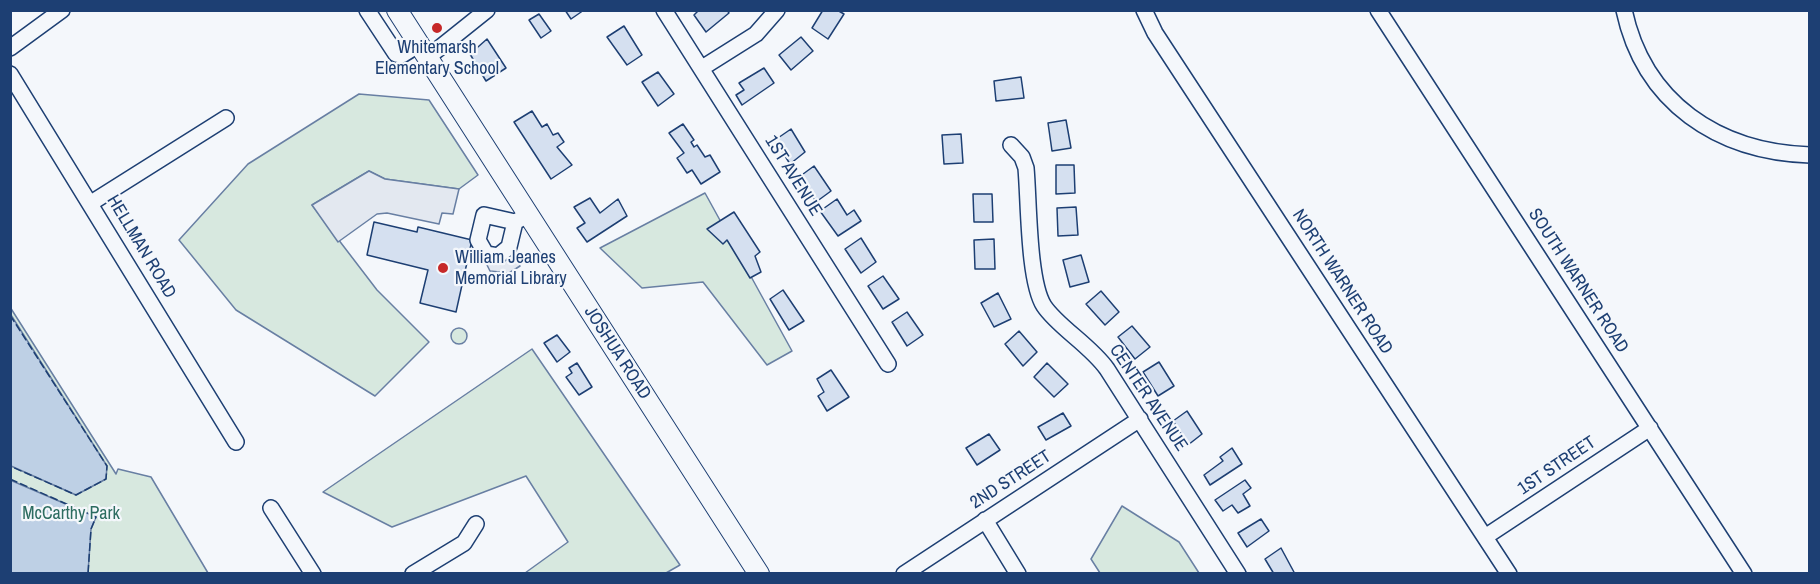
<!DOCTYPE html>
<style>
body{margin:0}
#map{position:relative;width:1820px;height:584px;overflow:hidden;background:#f4f7fb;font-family:"Archivo Narrow",sans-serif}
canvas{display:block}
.frame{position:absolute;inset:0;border:12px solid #1d3f73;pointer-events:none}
</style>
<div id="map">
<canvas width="1820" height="584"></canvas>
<div class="frame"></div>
</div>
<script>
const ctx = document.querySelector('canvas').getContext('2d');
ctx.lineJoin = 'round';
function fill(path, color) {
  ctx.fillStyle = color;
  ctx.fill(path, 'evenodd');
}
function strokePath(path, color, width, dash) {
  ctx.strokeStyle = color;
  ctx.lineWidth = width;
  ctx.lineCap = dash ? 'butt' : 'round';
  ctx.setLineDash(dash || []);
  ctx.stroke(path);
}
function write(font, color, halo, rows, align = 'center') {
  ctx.font = font + ' "Archivo Narrow",sans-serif';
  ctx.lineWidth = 4.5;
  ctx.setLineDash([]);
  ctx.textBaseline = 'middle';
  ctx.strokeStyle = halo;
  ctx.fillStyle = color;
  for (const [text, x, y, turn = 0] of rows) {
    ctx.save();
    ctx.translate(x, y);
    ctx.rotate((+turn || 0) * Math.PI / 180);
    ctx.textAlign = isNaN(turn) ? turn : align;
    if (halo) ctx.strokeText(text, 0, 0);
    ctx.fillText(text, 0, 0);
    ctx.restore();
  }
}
const green = new Path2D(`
 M359 94 429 100 478 175 459 189 385 179 369 171 312 205 377 290 429 342 375 396 236 310 179 240 248 164Z
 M705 193 792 351 767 365 703 282 642 288 600 248Z
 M10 307 116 474 118 469 151 477 208 573H11Z
 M451 336a8 8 0 1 1 16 0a8 8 0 1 1-16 0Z
 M532 349 680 565 666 573H525L568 542 526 476 392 527 323 492Z
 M1122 506 1179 542 1199 573H1100L1091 559Z`);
const parking = new Path2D(`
 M369 171 385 179 459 189 453 214 442 213 439 224 387 213 377 214 338 242 312 205Z
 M514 250 520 266 509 273 490 271 484 259Z`);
const water = new Path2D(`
 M11 315 107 466 106 479 76 495 11 466Z
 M10 480 96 517 91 529 88 573H11Z`);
const building = new Path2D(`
 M565 10H584L571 19Z
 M699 10H727L729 13 706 32 694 15Z
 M823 10H837L844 14 828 39 812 28Z
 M539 14 551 31 541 38 529 20Z
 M624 26 642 55 627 65 607 37Z
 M801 37 813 51 791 70 779 55Z
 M487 39 506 68 486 81 470 54Z
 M764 68 774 83 742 105 736 95 744 90 739 83Z
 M658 72 674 94 658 106 642 82Z
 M1021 77 1024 98 996 101 994 81Z
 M532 111 542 127 547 124 553 135 558 133 564 142 557 147 572 165 551 179 514 122Z
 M1066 120 1071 148 1052 151 1048 123Z
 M683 124 694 140 691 142 694 147 697 145 705 157 710 155 720 172 701 184 692 170 687 173 677 158 684 153 669 133Z
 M791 129 805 152 790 164 775 140Z
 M961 134 963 163 944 164 942 135Z
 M1056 165H1074L1075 193 1056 194Z
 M814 166 831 191 816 202 799 177Z
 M973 194H992L993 222H974Z
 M590 198 600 213 618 199 627 216 587 242 577 228 585 223 574 207Z
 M837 199 847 215 854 210 861 221 838 236 820 211Z
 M1076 207 1078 235 1058 236 1057 208Z
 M734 212 760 252 755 256 761 272 750 278 727 240 723 244 707 229Z
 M374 222 417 232 418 227 472 240 456 312 420 303 428 270 367 255Z
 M861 238 876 262 861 273 845 249Z
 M994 239 995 269H975L974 240Z
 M1081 255 1089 282 1070 287 1063 260Z
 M883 276 899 299 883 309 868 286Z
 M783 290 804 321 789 330 770 299Z
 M1101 291 1119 312 1105 325 1086 304Z
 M998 293 1011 319 994 327 981 303Z
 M907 312 923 335 907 346 892 322Z
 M1132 326 1150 347 1135 359 1118 337Z
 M1019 331 1037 352 1023 366 1005 344Z
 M557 335 570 352 557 362 544 343Z
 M1159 362 1174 386 1158 396 1143 372Z
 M577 363 592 387 579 395 566 377 572 373 569 368Z
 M1047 363 1068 384 1054 397 1034 377Z
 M831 370 849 397 827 411 818 396 824 392 817 379Z
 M1187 411 1202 434 1188 445 1173 421Z
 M1063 413 1071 426 1046 440 1038 427Z
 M989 434 1000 450 977 465 966 448Z
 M1232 448 1242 464 1210 485 1204 475 1223 461 1220 457Z
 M1245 480 1251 488 1243 494 1250 506 1238 513 1232 505 1223 511 1215 500Z
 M1261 519 1269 531 1247 547 1238 533Z
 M1281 548 1295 574H1274L1265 559Z`);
const minor = new Path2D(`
 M367 10 396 54 402 55 418 45
 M664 10 888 364
 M1144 10 1155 33 1509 574
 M1378 10 1744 574
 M1624 10C1644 103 1718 152 1810 155
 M10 48 62 10
 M427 58 487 10
 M702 68 756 34 777 10
 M10 74 236 442
 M1011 145 1022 157 1026 168C1029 201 1028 281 1044 306 1058 327 1090 345 1107 369L1238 574
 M91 203 226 118
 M515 222 509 247 498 256 486 254 478 240 484 215 515 222 528 215
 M271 508 313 574
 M985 520 1018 574
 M1485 537 1650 428
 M413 574 464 543 476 524
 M904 574 1140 419`);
const major = new Path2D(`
 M397 10 759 574`);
const fence = new Path2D(`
 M10 315 107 466 106 479 76 495 10 466
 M10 479 96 517 91 529 88 574`);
const markers = [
 [437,28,6,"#c62828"],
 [443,268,6,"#c62828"]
];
const poiNames = [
 ["Whitemarsh",437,48],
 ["Elementary School",437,69],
 ["William Jeanes",455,258,"left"],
 ["Memorial Library",455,279,"left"]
];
const streetNames = [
 ["1ST AVENUE",793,176,58],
 ["HELLMAN ROAD",141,247,59],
 ["SOUTH WARNER ROAD",1578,281,57],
 ["NORTH WARNER ROAD",1342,282,57],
 ["JOSHUA ROAD",617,353,57],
 ["CENTER AVENUE",1148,398,56],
 ["1ST STREET",1557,466,-34],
 ["2ND STREET",1011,480,-33]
];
const parkNames = [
 ["McCarthy Park",71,514]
];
fill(green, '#d7e8df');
strokePath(green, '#687fa3', 1.5);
fill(parking, '#e3e8f0');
strokePath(parking, '#687fa3', 1.5);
fill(water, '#bed0e5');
strokePath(water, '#687fa3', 1.5);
fill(building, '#d5e0f0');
strokePath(building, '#1d3f73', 1.5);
strokePath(minor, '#1d3f73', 18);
strokePath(major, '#1d3f73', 22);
strokePath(minor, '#f4f7fb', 15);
strokePath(major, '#f4f7fb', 20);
strokePath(fence, '#1d3f73', 1.5, [8, 3]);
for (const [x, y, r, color] of markers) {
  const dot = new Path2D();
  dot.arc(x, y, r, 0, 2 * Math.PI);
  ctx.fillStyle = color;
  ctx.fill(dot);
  strokePath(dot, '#f4f7fb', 2);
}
write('18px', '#1d3f73', '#f4f7fb', poiNames);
write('18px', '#1d3f73', '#f4f7fb', streetNames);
write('18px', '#2c6c60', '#f4f7fb', parkNames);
</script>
